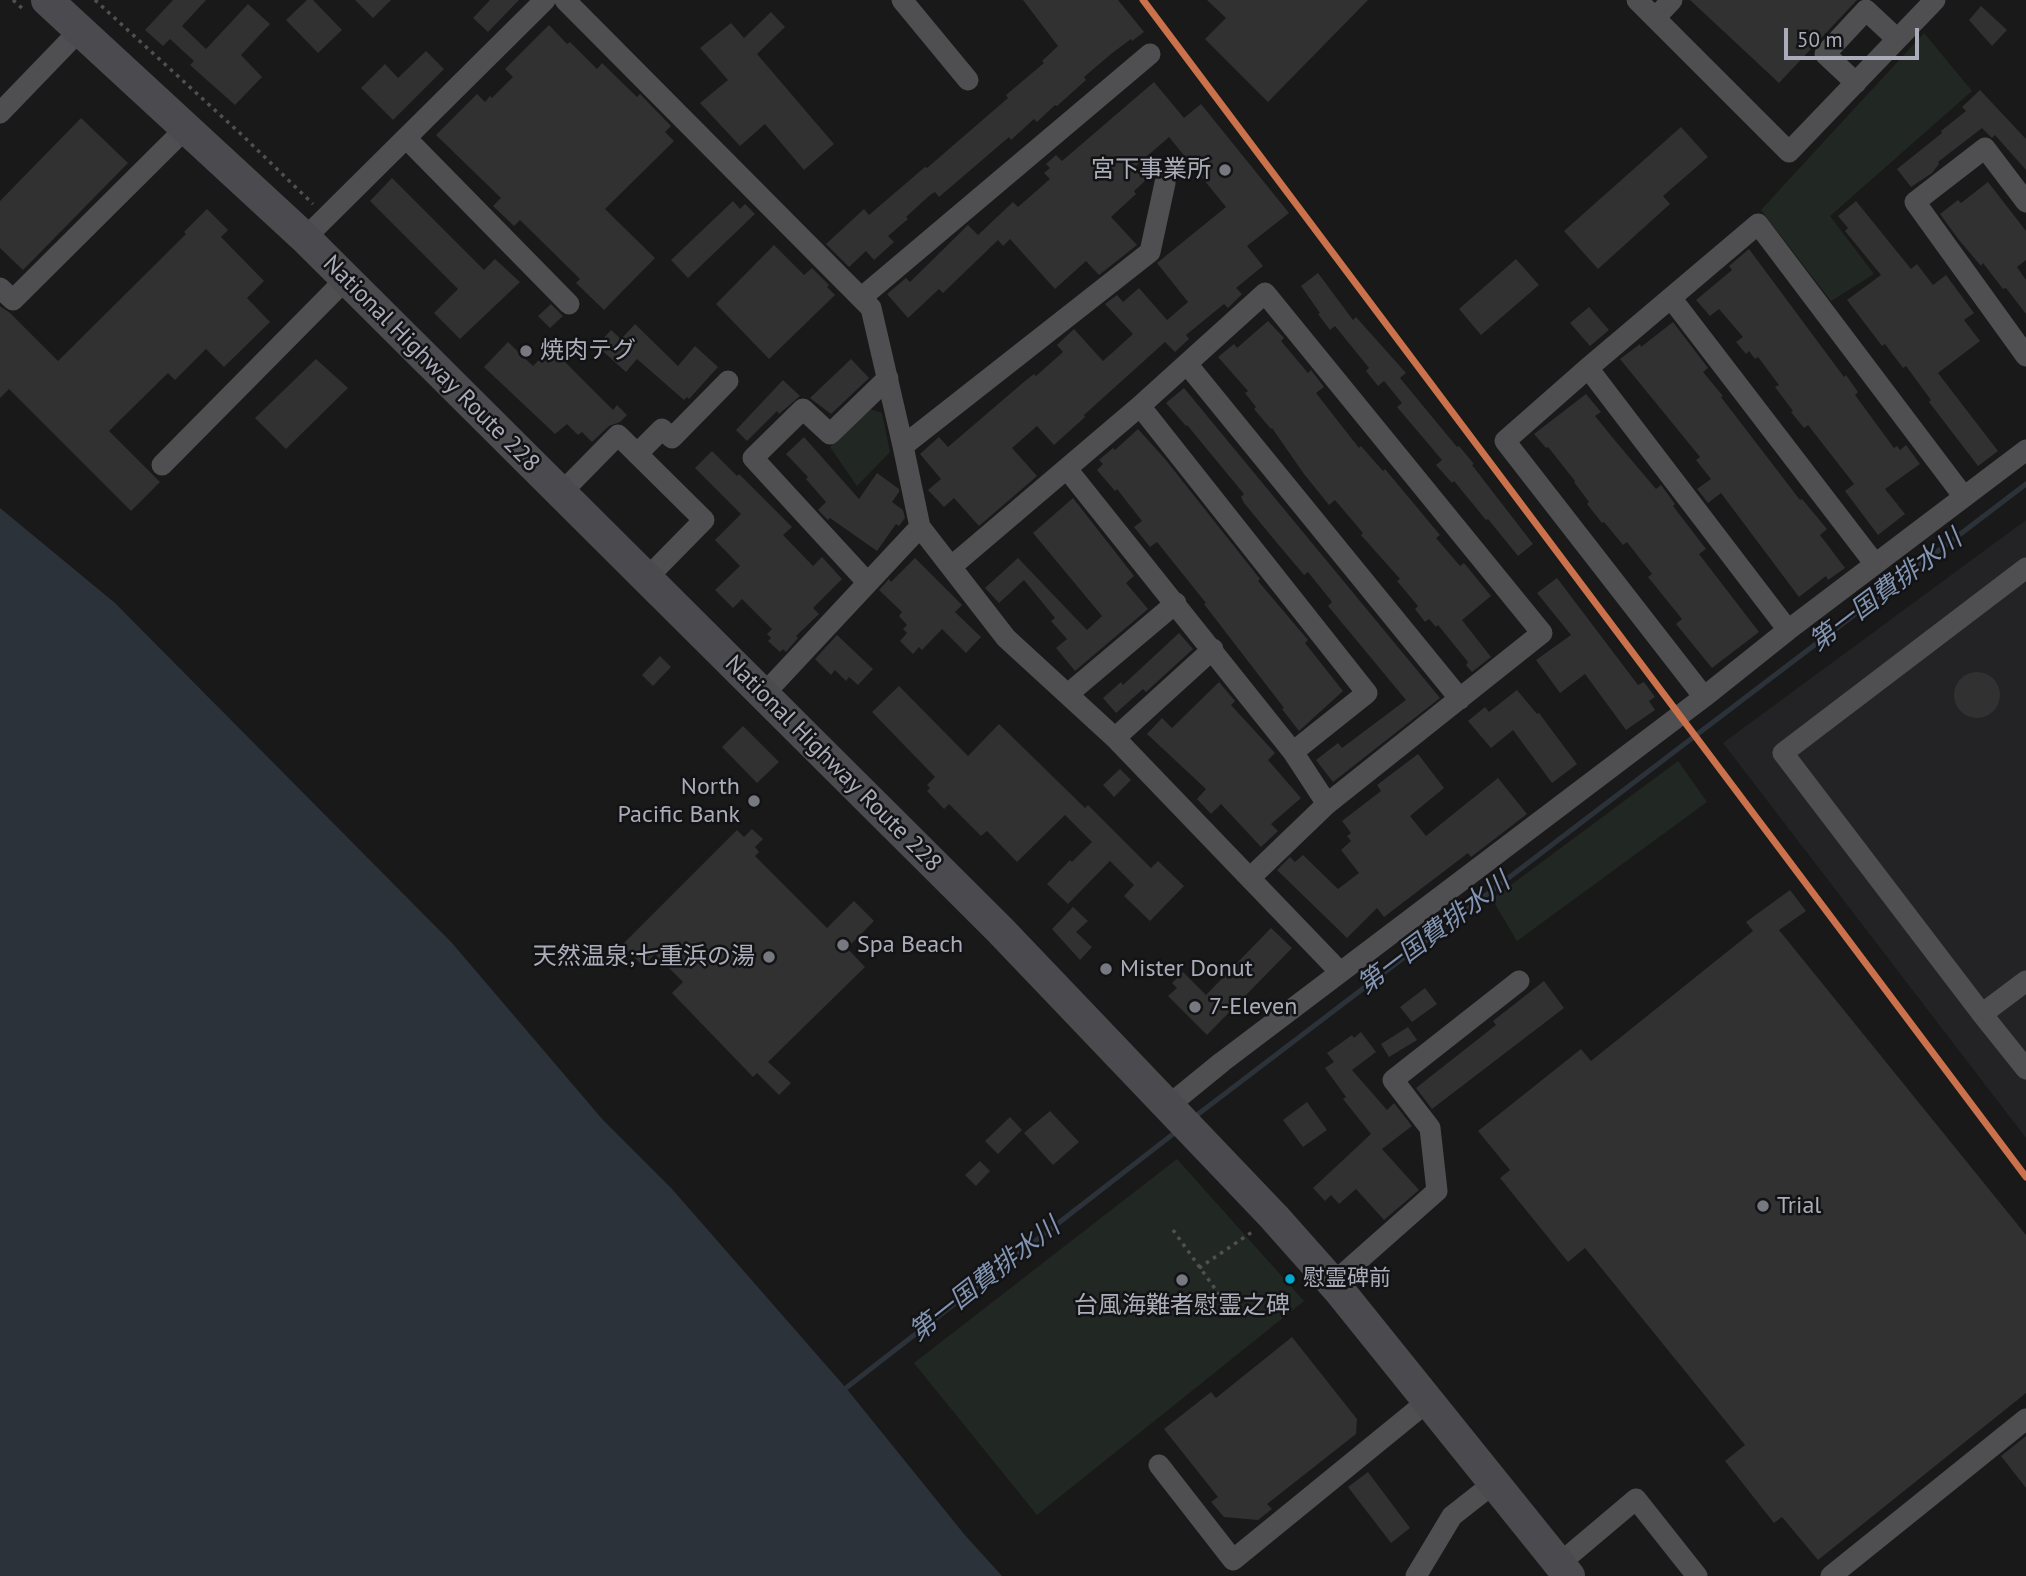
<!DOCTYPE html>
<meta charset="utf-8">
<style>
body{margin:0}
#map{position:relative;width:2026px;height:1576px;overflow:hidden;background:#191919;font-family:"PT Sans",sans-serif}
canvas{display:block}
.scale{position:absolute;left:1784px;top:28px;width:135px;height:32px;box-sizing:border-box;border:4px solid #aaadb9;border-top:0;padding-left:9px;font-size:21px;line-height:24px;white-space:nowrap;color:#aaadb9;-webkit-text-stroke:5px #131315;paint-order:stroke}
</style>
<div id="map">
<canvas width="2026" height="1576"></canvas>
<div class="scale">50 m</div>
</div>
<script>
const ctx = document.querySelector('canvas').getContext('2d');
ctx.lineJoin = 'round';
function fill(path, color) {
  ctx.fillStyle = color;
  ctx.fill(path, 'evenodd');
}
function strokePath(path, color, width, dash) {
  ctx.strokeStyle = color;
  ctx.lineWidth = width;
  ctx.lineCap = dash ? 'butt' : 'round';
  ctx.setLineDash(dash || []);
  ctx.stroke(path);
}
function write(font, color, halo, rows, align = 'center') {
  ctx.font = font + ' "PT Sans","Noto Sans JP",sans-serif';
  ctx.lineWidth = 5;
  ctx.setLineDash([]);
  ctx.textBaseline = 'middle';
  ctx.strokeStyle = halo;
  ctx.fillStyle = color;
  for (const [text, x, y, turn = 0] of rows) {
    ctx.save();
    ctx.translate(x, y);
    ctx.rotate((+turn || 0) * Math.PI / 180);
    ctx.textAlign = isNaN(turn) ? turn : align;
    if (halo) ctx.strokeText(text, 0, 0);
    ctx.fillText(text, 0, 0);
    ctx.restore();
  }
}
const built = new Path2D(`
 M2026 520V1138L1723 743Z`);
const green = new Path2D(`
 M1924 33 1972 91 1830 216 1874 274 1831 301 1761 210Z
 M867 408 882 413 890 452 857 486 830 447Z
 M1678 761 1707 802 1517 941 1492 899Z
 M1177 1159 1304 1301 1037 1515 914 1363Z`);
const water = new Path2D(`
 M0 508 115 603 452 943 603 1120 672 1189 846 1388 964 1534 1002 1576H0Z`);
const stream = new Path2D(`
 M1193 1118 2026 484
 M846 1388 1177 1131`);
const building = new Path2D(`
 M173 0H206L182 26 206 49 248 4 270 24 241 55 262 77 235 105 190 65 194 61 170 39 163 46 145 30Z
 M307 0H313L342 30 318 53 286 20Z
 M355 0H391L373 18Z
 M490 0H519L488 32 473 18Z
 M1023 0H1118L1144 32 1132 41 1131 39 1111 54 1084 77 1086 80 1057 106 1055 105 1037 122 1034 119 1011 140 1009 137 939 197 935 192 930 195 906 217 908 219 888 236 894 242 874 260 866 251 849 267 826 244 864 209 869 215 925 167 927 168 1008 98 1006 95 1044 63 1042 61 1058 46Z
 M1207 0H1368L1268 102 1205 39 1226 18Z
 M1690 0H1857L1779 83Z
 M1981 6 2007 30 1992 46 1969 20Z
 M771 12 785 27 757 54 834 144 804 170 765 124 740 146 700 103 728 80 700 48 731 23 744 38Z
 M549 25 567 44 570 42 597 69 602 63 637 97 640 94 671 126 665 132 674 141 605 209 655 258 604 310 576 283 580 279 520 220 514 226 493 206 501 198 436 135 477 94 485 102 490 96 492 98 513 77 505 69Z
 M426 51 444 69 393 120 361 88 385 64 398 78Z
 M1154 82 1184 118 1201 104 1289 213 1247 246 1263 266 1236 288 1242 294 1228 308 1224 304 1186 335 1189 339 1175 352 1165 342 1084 415 1085 417 1054 445 1037 426 1012 448 1037 476 979 526 954 498 944 507 928 490 941 479 920 454 939 437 948 447 1025 381 1034 374 1036 376 1063 352 1057 345 1074 329 1103 361 1133 334 1105 304 1117 295 1123 302 1139 288 1167 320 1188 302 1157 263 1226 207 1169 137 1136 166 1147 179 1134 191 1136 194 1111 217 1137 245 1099 275 1086 261 1055 289 1010 239 1003 246 998 240 943 293 939 289 908 318 887 294 906 278 910 282 968 225 978 235 1013 202 1018 207 1050 179 1044 173 1050 168 1046 164 1056 155 1062 161Z
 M1980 90 2026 139V170L1995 135 1992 138 1982 128 1938 162 1939 164 1932 173 1911 187 1897 169 1942 133 1941 131 1966 111 1962 107Z
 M81 118 128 163 23 270 0 248V201Z
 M1681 127 1708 157 1663 196 1670 204 1598 269 1564 231Z
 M392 178 484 270 495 259 520 282 460 339 434 313 458 289 370 201Z
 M1988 182 2026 231V260L2017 267 2026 280V314L2006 288 2003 289 1983 263 1981 266 1959 240 1940 214 1958 200 1961 203Z
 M733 201 740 209 745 204 755 214 688 278 671 260Z
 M1856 201 1911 269 1917 264 1933 285 1946 275 1974 313 1964 320 1980 341 1938 373 1998 451 1978 466 1929 402 1931 400 1906 366 1903 368 1885 344 1882 346 1847 300 1881 275 1845 231 1848 228 1838 216Z
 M207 209 228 230 221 237 264 281 247 298 270 322 224 367 206 349 175 380 168 373 109 431 160 482 131 511 9 389 0 398V306L10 313 58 361 186 234 184 232Z
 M774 245 804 275 812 268 829 285 827 287 835 295 769 359 716 304Z
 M1749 249 1844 377 1846 375 1858 392 1855 395 1894 448 1897 446 1900 450 1906 445 1920 464 1885 489 1905 514 1878 535 1845 491 1854 484 1808 425 1804 428 1791 412 1793 411 1775 387 1779 385 1758 357 1755 359 1749 351 1746 354 1736 342 1743 337 1719 309 1710 316 1696 300 1732 270 1729 266Z
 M1516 259 1539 285 1481 335 1459 309Z
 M1318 273 1353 320 1356 317 1406 373 1400 378 1457 447 1459 446 1474 464 1472 465 1533 544 1518 556 1488 519 1486 520 1454 481 1452 483 1436 465 1442 460 1397 407 1402 403 1384 381 1378 386 1366 371 1369 368 1335 326 1330 330 1318 314 1320 313 1301 286Z
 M551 304 563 316 550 328 538 316Z
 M1589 307 1609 330 1590 346 1570 323Z
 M1268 321 1284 338 1281 341 1308 373 1311 370 1324 387 1316 393 1359 448 1361 446 1383 471 1385 469 1440 535 1436 538 1460 566 1464 563 1491 596 1462 620 1491 657 1472 672 1466 665 1468 662 1438 625 1436 627 1429 619 1425 622 1415 609 1418 606 1397 581 1400 579 1361 535 1363 533 1335 500 1329 505 1304 474 1272 428 1271 429 1254 409 1256 407 1245 393 1248 391 1218 357 1234 344 1237 348Z
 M1673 322 1708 368 1703 372 1723 396 1721 397 1800 500 1802 499 1827 529 1820 535 1845 568 1828 580 1826 576 1799 597 1721 493 1708 503 1697 489 1711 479 1696 460 1700 457 1620 359 1640 344 1641 347Z
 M635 324 678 366 695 346 718 367 689 399 687 397 684 400 637 359 626 372 597 346 611 330 621 339Z
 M508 342 533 366 555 344 570 359 566 363 613 410 617 405 627 415 620 422 609 426 592 442 582 432 578 435 567 424 555 434 484 367Z
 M316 359 348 388 286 449 255 418Z
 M851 359 869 378 831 414 810 398Z
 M783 380 800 396 779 414 777 411 747 441 736 430Z
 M1184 388 1440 698 1333 782 1316 760 1338 743 1342 748 1406 700 1328 606 1332 602 1308 572 1304 575 1277 543 1244 503 1241 497 1244 494 1187 425 1186 426 1166 403Z
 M1586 394 1601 412 1595 416 1617 443 1656 489 1661 485 1675 504 1673 506 1706 549 1699 554 1759 632 1712 668 1676 624 1682 619 1648 577 1652 574 1627 542 1623 545 1604 522 1602 523 1587 504 1589 502 1574 482 1575 481 1548 447 1546 448 1534 434Z
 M1138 429 1165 459 1260 579 1258 581 1308 640 1305 643 1343 691 1299 731 1282 709 1284 708 1204 604 1206 603 1157 542 1150 547 1134 527 1142 521 1117 489 1115 491 1097 470 1103 464 1099 460 1113 448 1115 450Z
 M804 437 859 499 877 473 899 489V492L892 502 903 510 905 518 899 526 896 524 877 551 830 518 828 520 818 510 826 502 806 479 808 477 786 454Z
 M712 451 737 476 739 474 792 527 783 535 813 566 822 557 842 579 813 608 819 614 796 636 798 638 786 652 783 649 780 652 768 641 771 638 767 634 772 629 742 599 733 608 715 590 740 566 715 540 741 514 695 468Z
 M1073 498 1134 576 1126 583 1148 609 1075 671 1056 648 1067 639 1051 621 1055 618 1024 580 999 603 985 588 1018 558 1087 630 1102 616 1033 533Z
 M915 558 962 605 955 612 981 637 966 653 942 629 922 650 919 647 913 654 900 641 907 633 903 629 907 625 899 616 902 612 879 590 889 579 891 582Z
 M1557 578 1638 685 1644 682 1655 697 1649 701 1655 710 1626 730 1585 674 1560 693 1536 660 1571 635 1537 593Z
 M1179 633 1193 649 1146 692 1143 689 1116 713 1103 698 1121 682 1123 685Z
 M837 635 873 669 858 685 849 677 846 681 835 670 831 675 815 659Z
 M660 656 671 667 653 686 642 675Z
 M1954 695a23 23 0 1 1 46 0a23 23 0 1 1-46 0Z
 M1219 682 1235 701 1231 705 1275 753 1268 760 1301 798 1271 824 1278 831 1261 847 1221 804 1211 814 1197 799 1206 789 1147 734 1162 718 1172 728Z
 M899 686 968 756 999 724 1085 808 1088 805 1151 868 1158 861 1184 886 1150 921 1124 896 1134 885 1110 861 1068 904 1047 884 1070 860 1072 862 1092 842 1065 815 1017 862 987 831 981 836 949 804 944 809 927 791 930 788 927 785 935 777 872 712Z
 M1517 690 1537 714 1539 713 1577 764 1552 783 1513 730 1491 748 1468 721 1485 707 1489 712Z
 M743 726 779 762 757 783 722 747Z
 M1418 754 1444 788 1410 816 1426 836 1498 778 1527 814 1471 857 1468 853 1384 917 1377 908 1347 938 1277 870 1290 857 1295 862 1303 855 1338 889 1359 873 1341 850 1351 841 1347 836 1351 833 1342 821 1381 791 1377 785Z
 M1120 769 1131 780 1114 797 1103 785Z
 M752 829 763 839 755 847 759 852 755 856 827 928 854 901 874 921 847 948 865 967 768 1062 791 1083 779 1095 757 1073 753 1077 672 993 683 982 655 954 643 966 622 945 737 830 744 837Z
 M1790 890 1806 911 1779 930 2026 1235V1393L1818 1560 1782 1517 1774 1523 1725 1461 1745 1445 1585 1248 1568 1262 1500 1178 1510 1170 1478 1131 1581 1049 1591 1061 1753 931 1746 922Z
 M1073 907 1088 921 1076 932 1092 947 1080 960 1052 929Z
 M1271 928 1292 948 1207 1035 1168 996 1177 988 1172 983 1183 972 1206 995Z
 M1544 981 1564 1008 1432 1109 1416 1088 1496 1025 1493 1021Z
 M1425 988 1437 1004 1412 1022 1400 1007Z
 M1408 1027 1417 1040 1389 1057 1381 1044Z
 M1361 1032 1376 1052 1352 1070 1387 1110 1394 1103 1412 1126 1382 1149 1419 1190 1384 1220 1356 1189 1339 1204 1331 1195 1325 1201 1313 1188 1371 1134 1343 1099 1346 1097 1325 1068 1334 1062 1327 1053 1352 1035 1354 1038Z
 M1307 1102 1327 1130 1303 1147 1283 1120Z
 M1050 1111 1079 1142 1053 1165 1024 1133Z
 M1010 1117 1022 1130 998 1154 985 1141Z
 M980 1161 990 1171 976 1186 965 1175Z
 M1292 1337 1357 1419 1356 1434 1267 1504 1272 1509 1258 1520 1224 1517 1211 1502 1218 1497 1164 1429 1211 1392 1216 1398Z
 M2026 1436V1488L2001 1456Z
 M1368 1472 1410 1528 1391 1543 1348 1487Z`);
const path = new Path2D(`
 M13 0 24 10
 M95 0 242 135 313 204
 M1173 1230 1231 1311
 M1199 1268 1255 1230`);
const minor = new Path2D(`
 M565 0 871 308 903 446 920 527 1006 638 1115 738 1340 972
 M902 0 968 80
 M1637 0 1789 152 1935 0
 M1655 18 1672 0
 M1856 83 1825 54 1866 10 1897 39
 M0 113 80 30
 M406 138 569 304
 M2026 202 1985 148 1915 202 2026 356
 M305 238 545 0
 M0 288 13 300 186 128
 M861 298 1150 54
 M1671 298 1875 564
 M1187 364 1460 699
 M1588 368 1788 630
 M1140 406 1367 693 1293 752
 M903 446 1150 252 1165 183
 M637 454 662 429 672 438 728 381
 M162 465 346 279
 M1067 469 1293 752 1327 804
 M560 494 618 435 704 520 646 579
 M952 566 1140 406 1265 293 1542 633 1327 804 1250 878
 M2026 568 1783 753 1982 1014 2026 981
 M867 582 753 458 803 409 830 434 888 378
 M764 694 920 527
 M1068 694 1176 603
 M1704 697 1505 441 1588 368 1758 224 1964 497
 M1115 738 1213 649
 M1982 1014 2026 1069
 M1168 1106 1222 1062 1704 697 1788 630 2026 450
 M1333 1283 1437 1191 1430 1128 1393 1080 1519 981
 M1159 1465 1233 1560 1428 1401
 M1559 1564 1636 1499 1697 1576
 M1416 1576 1452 1516 1494 1483
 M1831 1576 2026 1419`);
const highway = new Path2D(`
 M47 0 305 238 1000 930 1274 1217 1338 1289 1569 1576`);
const rail1 = new Path2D(`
 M1143 0 2026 1177`);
const markers = [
 [1225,170,7,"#777981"],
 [526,351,7,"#777981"],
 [754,801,7,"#777981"],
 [843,945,7,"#777981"],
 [769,957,7,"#777981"],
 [1106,969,7,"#777981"],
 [1195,1007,7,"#777981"],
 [1763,1206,7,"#777981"],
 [1290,1279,6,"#00a9ce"],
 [1182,1280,7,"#777981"]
];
const busNames = [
 ["慰霊碑前",1303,1279]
];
const poiNames = [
 ["宮下事業所",1211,170,"right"],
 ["焼肉テグ",540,351],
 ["North",740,787,"right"],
 ["Pacific Bank",740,815,"right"],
 ["Spa Beach",857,945],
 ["天然温泉;七重浜の湯",755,957,"right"],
 ["Mister Donut",1120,969],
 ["7-Eleven",1209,1007],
 ["Trial",1777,1206],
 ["台風海難者慰霊之碑",1182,1306,"center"]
];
const streetNames = [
 ["National Highway Route 228",431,364,45],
 ["National Highway Route 228",833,764,45]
];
const waterNames = [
 ["第一国費排水川",1886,591,-37],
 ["第一国費排水川",1434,934,-37],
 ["第一国費排水川",985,1280,-38]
];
fill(built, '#232325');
fill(green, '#212823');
fill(water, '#2c323a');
strokePath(stream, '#2c323a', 5);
fill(building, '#313131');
strokePath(path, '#505053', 3.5, [3.5, 5]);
strokePath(minor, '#4f4f52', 21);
strokePath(highway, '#4b4b4f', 32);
strokePath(rail1, '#cb714b', 7);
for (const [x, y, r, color] of markers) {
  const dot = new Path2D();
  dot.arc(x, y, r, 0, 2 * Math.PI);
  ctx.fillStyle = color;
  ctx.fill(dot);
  strokePath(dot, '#131315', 2.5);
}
write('22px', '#aaadb9', '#131315', busNames, 'left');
write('24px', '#aaadb9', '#131315', poiNames, 'left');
write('24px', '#aaadb9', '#131315', streetNames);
write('italic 26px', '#8295b3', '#131315', waterNames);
</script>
